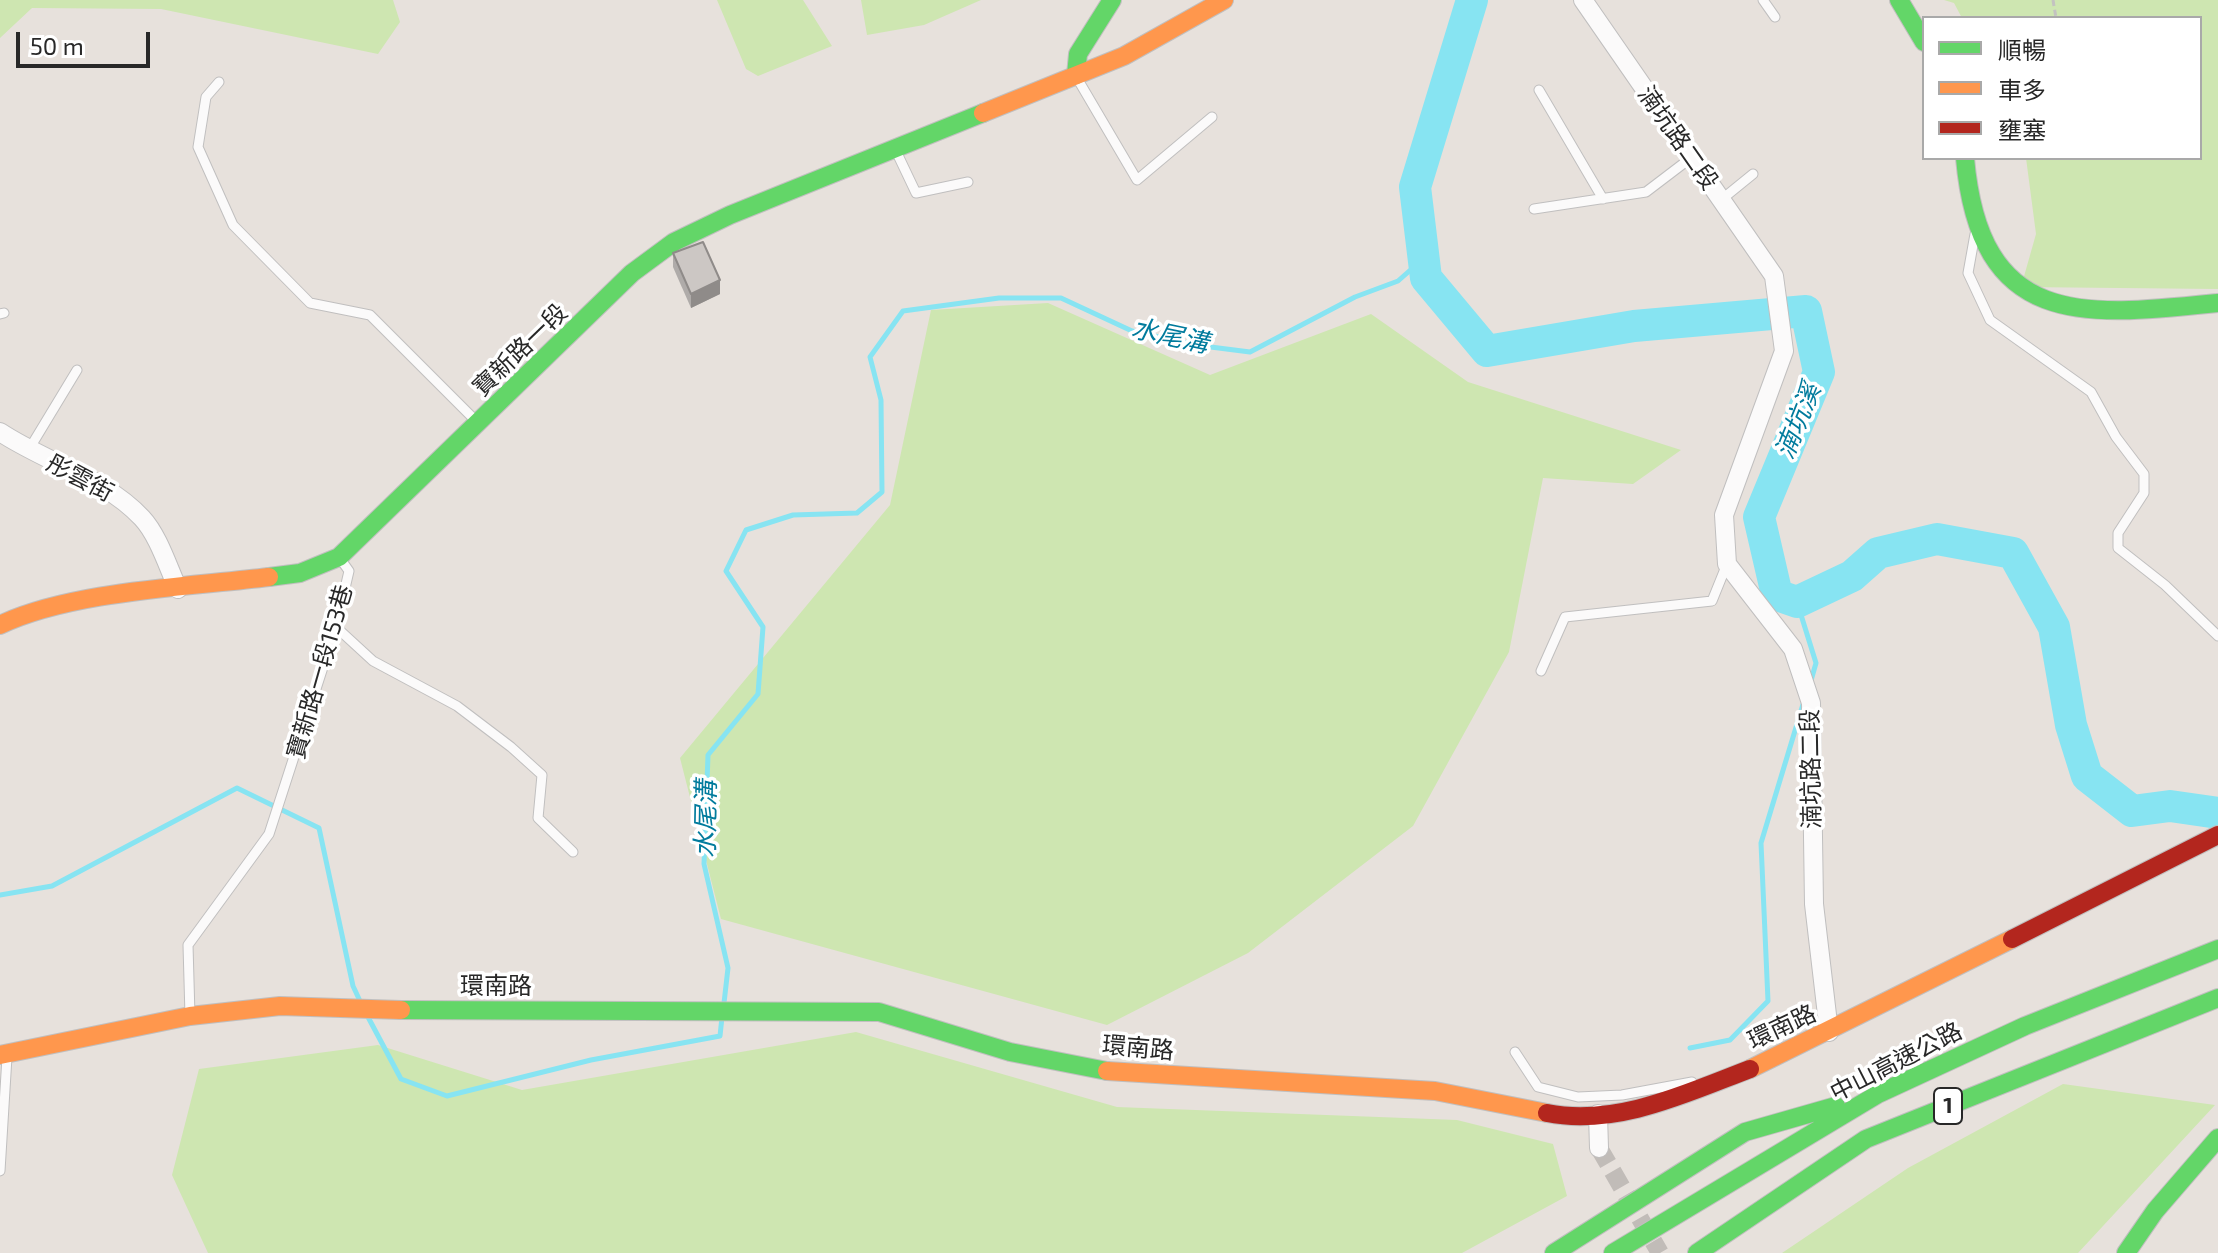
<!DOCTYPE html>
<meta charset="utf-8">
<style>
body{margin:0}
#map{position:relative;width:2218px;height:1253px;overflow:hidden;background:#e7e1dc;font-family:"Exo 2","Noto Sans TC",sans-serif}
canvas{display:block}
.legend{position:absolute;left:1922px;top:16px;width:280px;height:144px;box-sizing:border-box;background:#fff;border:2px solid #a9a9a9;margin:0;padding:10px 14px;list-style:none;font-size:24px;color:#282828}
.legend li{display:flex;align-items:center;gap:16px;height:40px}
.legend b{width:40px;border:2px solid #a9a9a9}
.scale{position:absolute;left:16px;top:32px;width:134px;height:36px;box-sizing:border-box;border:4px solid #282828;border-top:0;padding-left:10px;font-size:24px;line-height:28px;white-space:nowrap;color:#282828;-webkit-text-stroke:6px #fff;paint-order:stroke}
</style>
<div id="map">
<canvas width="2218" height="1253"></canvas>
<ul class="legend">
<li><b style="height:10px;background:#63d668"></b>順暢</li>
<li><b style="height:10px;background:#ff974d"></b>車多</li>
<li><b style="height:10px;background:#b3261e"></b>壅塞</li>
</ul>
<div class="scale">50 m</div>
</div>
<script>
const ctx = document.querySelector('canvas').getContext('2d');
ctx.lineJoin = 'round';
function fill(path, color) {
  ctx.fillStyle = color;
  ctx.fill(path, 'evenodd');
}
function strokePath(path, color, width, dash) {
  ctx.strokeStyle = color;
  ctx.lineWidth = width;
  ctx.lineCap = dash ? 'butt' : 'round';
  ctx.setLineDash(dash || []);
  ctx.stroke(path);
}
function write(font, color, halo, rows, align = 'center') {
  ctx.font = font + ' "Exo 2","Noto Sans TC",sans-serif';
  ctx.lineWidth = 7;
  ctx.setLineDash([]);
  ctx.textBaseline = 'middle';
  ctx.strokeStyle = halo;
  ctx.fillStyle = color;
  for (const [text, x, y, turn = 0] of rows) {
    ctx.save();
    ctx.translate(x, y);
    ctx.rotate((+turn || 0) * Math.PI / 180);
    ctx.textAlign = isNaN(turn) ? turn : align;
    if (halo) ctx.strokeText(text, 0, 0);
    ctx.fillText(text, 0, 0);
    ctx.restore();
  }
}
const green = new Path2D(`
 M0 0H393L400 22 378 54 161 9 32 8 0 38Z
 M717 0H803L832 46 758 76 746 69Z
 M861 0H981L924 25 867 35Z
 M1944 0H2218V289L2021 287 2036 234 2026 158H2200V18H1962L1954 3Z
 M1048 303 1210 375 1371 314 1468 382 1681 450 1633 484 1543 478 1509 652 1413 826 1248 953 1107 1025 721 919 680 758 890 505 931 310Z
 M856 1032 1117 1107 1457 1120 1553 1144 1567 1196 1462 1253H208L172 1175 199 1069 378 1045 522 1090Z
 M2063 1084 2215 1105 2078 1253H1782L1908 1168Z`);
const stream = new Path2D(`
 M1797 602 1816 663 1810 684
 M0 895 52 886 237 788 319 828 353 986 360 1001
 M724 1003 728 968 704 864 708 755 758 694 763 627 726 571 746 530 793 515 857 513 882 492 881 400 870 357 903 311 999 298H1061L1132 331 1195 345 1250 352 1355 297 1398 281 1424 258
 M368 1017 401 1079 447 1096 591 1060 720 1036 722 1017
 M1690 1048 1730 1040 1768 1001 1761 843 1804 701`);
const river = new Path2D(`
 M1472 0 1415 187 1426 278 1487 351 1634 326 1806 311 1819 372 1759 517 1777 595 1797 602 1852 576 1878 553 1937 539 2013 553 2054 627 2071 725 2087 776 2132 811 2170 806 2218 813`);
const streetTunnel = new Path2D(`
 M1599 1148 1660 1253`);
const path = new Path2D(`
 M2053 0 2056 18`);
const lane = new Path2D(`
 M1763 0 1775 17
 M1077 78 1137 180 1212 117
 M219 82 206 97 198 147 233 225 310 303 370 315 476 421
 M1539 90 1603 199
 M896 151 916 193 968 182
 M1721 200 1753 174
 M1534 209 1646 192 1692 157
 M1975 234 1968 273 1990 320 2091 392 2116 437 2144 474V493L2118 533V548L2165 585 2218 636
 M0 314 4 313
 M28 451 77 370
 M336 627 373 661 457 706 511 747 542 775 538 818 573 852
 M1541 671 1565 617 1712 601 1727 564
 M190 1016 188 945 269 834 336 627 349 571 339 557
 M1515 1052 1538 1087 1578 1097 1622 1095 1692 1082
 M0 1171 7 1057`);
const street = new Path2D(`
 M1583 0 1774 276 1784 351 1724 515 1727 564 1793 649 1811 703 1814 904 1829 1032
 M0 432C45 462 105 478 142 518 158 535 168 567 178 589
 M1598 1114 1599 1148`);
const fast = new Path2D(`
 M1899 0 1924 42
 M1076 75 1078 54 1112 0
 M1965 158C1980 329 2083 317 2218 303
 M269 577 300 573 339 557 632 273 674 242 730 215 983 113
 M401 1010 879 1012 1010 1052 1107 1071
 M1554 1253 1745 1132 1836 1106
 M1613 1253 1878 1094 2025 1026 2218 949
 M1697 1253 1866 1139 2218 998
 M2126 1253 2155 1211 2218 1138`);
const slow = new Path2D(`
 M983 113 1124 56 1224 0
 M0 625C71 591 188 587 269 577
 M0 1055 190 1016 280 1006 401 1010
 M1750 1069 2012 939
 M1107 1071 1435 1091 1547 1113`);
const jam = new Path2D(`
 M2012 939 2218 835
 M1547 1113C1616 1127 1687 1093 1750 1069`);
const wall = new Path2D(`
 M673 253 720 294 691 308 673 267Z`);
const shadedWall = new Path2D(`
 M720 280V294L691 308V294Z`);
const building = new Path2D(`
 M703 242 720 280 691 294 673 253Z`);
const shields = [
 [1948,1106,28]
];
const shieldNames = [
 ["1",1948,1106]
];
const streetNames = [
 ["湳坑路二段",1678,138,55],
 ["寶新路一段",520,350,-44],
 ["彤雲街",80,478,28],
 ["寶新路一段153巷",320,672,-74],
 ["湳坑路二段",1811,769,-91],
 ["環南路",496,986],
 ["環南路",1782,1027,-25],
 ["環南路",1138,1048,5],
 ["中山高速公路",1896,1062,-27]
];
const waterNames = [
 ["水尾溝",1170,336,12],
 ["湳坑溪",1798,421,-68],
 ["水尾溝",706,819,-89]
];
fill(green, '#cee6b1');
strokePath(stream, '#87e4f2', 5);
strokePath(river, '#87e4f2', 32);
strokePath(streetTunnel, '#c1bcb8', 18, [18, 9]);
strokePath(lane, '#c0bfbf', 11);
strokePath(street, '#c0bfbf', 20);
strokePath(fast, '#c0bfbf', 20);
strokePath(slow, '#c0bfbf', 20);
strokePath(jam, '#c0bfbf', 20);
strokePath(path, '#c3c2c1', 3, [6, 4]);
strokePath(lane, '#fbfafa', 9);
strokePath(street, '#fbfafa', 18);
strokePath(fast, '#63d668', 18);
strokePath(slow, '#ff974d', 18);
strokePath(jam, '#b3261e', 18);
fill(wall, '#afaba9');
fill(shadedWall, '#8f8b89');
fill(building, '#ccc7c4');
strokePath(building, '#8f8b89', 2);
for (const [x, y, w] of shields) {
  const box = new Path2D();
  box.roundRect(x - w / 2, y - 18, w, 36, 6);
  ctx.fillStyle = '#fff';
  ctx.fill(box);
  strokePath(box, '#282828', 2);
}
write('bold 22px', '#282828', null, shieldNames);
write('24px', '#282828', '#fff', streetNames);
write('italic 26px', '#017b9d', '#fff', waterNames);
</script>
